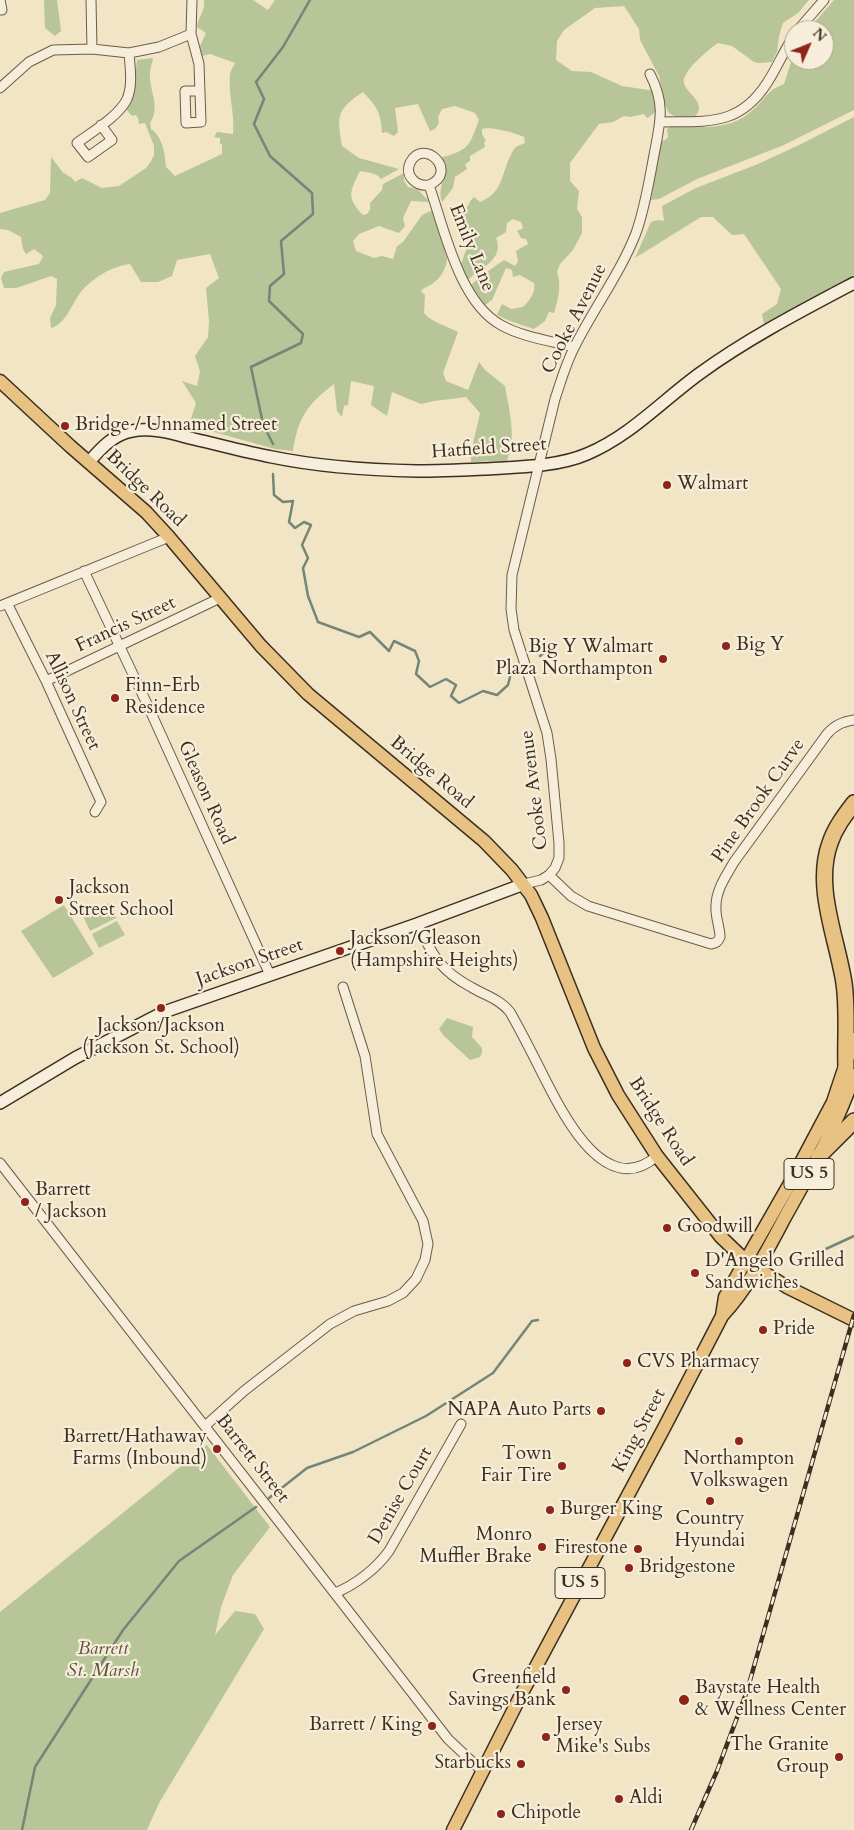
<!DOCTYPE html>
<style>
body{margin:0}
#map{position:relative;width:854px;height:1830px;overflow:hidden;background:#f1e5c6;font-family:Cardo,serif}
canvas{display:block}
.north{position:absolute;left:784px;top:20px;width:50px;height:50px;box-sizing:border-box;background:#f6eeda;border:1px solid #aca28f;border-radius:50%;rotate:46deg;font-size:14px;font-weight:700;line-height:20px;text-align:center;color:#3d2f1f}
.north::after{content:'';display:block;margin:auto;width:18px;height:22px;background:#8f2418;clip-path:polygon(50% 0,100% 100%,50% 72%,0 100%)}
</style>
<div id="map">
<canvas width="854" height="1830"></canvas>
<div class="north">N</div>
</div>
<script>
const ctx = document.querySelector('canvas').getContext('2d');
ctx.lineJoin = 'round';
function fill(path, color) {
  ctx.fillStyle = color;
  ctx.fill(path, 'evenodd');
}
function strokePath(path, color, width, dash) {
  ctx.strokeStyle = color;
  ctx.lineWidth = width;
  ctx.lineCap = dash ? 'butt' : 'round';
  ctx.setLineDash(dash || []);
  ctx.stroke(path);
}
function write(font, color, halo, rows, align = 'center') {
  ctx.font = font + ' Cardo,serif';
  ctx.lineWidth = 4.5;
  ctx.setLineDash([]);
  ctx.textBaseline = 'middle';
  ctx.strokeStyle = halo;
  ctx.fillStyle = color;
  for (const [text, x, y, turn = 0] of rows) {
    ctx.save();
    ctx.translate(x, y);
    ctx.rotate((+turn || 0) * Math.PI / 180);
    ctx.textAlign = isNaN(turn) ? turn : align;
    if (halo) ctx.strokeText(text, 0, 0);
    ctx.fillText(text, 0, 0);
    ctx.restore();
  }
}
const green = new Path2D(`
 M44 0H57L61 31 55 36 45 28Z
 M204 0H253L268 10 275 0H809L798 13 783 23 779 36 777 52 772 62 759 63 754 62 732 46 718 43C709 49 681 72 684 83 686 94 708 102 695 117H676L669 113 664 103 659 76 640 40 639 29 624 6 595 8 564 30 557 41 556 60 572 71 591 72 622 86 655 91C656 104 661 111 647 118L644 114 630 117 624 116 613 122 599 124 570 163V181L579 191 577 209 582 217V233L573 250 560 264 557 272C562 286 558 299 554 313L549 312 545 321 534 329 510 321 497 315 502 304 511 309 523 307C529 301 536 293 534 283L520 275 513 277 512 270 506 268 492 300 485 305 471 285 481 276 504 260 515 266 518 261 516 251 528 244 526 239 521 238 517 230H520L523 228 521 222 513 219 507 223 506 232 496 238C505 259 480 268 468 280L461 264 468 245 465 234 450 213 459 205 464 209H466L471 200 474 197 480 202C502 193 501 177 509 159 511 156 512 151 515 148 517 146 522 144 525 143L524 137C516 133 490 126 482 129V134L486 141 484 142 485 147 470 156V161L465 164 467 169 455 177 453 188 442 202C436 186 451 175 440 158 469 150 469 147 479 120L475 113 455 106 442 109 438 117 439 123 435 129 430 131 418 104 395 108 398 132 394 136 386 132 382 133C381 112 377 107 363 92 336 110 337 116 342 146L359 158 399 169 381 179C376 172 368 173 360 171 350 191 346 198 363 215L367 214 370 210V203L382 190 383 184 404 173V181L408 187 417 189 430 202 411 201 403 218 405 226 399 233 379 226 359 234 353 241 356 251 374 258 382 256 393 259 397 246 403 242 422 215 433 210 447 258C447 268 440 279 432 284 428 287 424 287 421 291L425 295 424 313C434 324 446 325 458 332L443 373 446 381 468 390 479 362 485 370 505 386C509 410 517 437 507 461L471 462C471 446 477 429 480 413L466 397 434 401 421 404 392 392 387 416 371 405 374 386 351 381 348 405 344 406 342 417 337 411 334 384C307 405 298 417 293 451L275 449 214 432 208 423 191 419 196 403 182 381 197 386 200 371 195 356 208 337 209 321 206 288 219 278 210 254 177 260 172 276 158 282H141L130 264C112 266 91 279 80 293 72 304 65 325 51 328L50 318 56 305 57 279 51 276 16 288H4L1 278 4 272 39 264 43 256 34 249 26 254 23 249 21 237 8 230 0 229V213L45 200 50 193 51 157 64 174 65 173 69 177 70 176 75 182 82 178 102 188 119 186 146 168 150 163 154 155V146L145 123 139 124 138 118 136 115 132 116 125 108 132 86 136 83 135 76 137 60 153 58C152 64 149 72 150 78 151 94 160 108 150 123L151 129C163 137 165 155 166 167L175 176 222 154V144H220V138L214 137 217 132 233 134C235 114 228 94 230 74 231 70 233 67 235 63L210 54 202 56 200 46 206 33 197 27C198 17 206 10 204 0Z
 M834 0H854V110L784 145 697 179 659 199 651 200 661 141 665 140 668 137 667 129 671 126C696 127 727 131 748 114 757 108 762 99 770 92 774 88 780 86 784 84L794 53V60H824V30H808Z
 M854 117V275L764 324 762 314 777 304 781 289 744 234 732 235 713 217H701L635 258 651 222 658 220 664 221 662 206 696 188 758 164 799 145Z
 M109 903 116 918 90 931 83 916Z
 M64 905 94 954 53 978 21 931Z
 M117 921 125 935 99 948 92 934Z
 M447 1018 473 1027 472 1037 482 1048V1053L480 1057 470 1060 444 1036 439 1029Z
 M207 1445 270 1527 233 1575 221 1607 215 1635 235 1611 255 1614 264 1629 159 1803 147 1830H0V1612Z`);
const stream = new Path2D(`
 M273 444 263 424 251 367 301 343 303 334 269 301 270 286 284 274 281 241 313 214 312 193 270 156 254 124 264 99 256 82 283 47 310 0
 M273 474 274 495 283 502 293 501 289 522 295 528 304 522 311 525 302 545 308 558 303 568 308 596 318 622 359 637 370 632 389 651 394 641 415 651 419 661 416 674 430 687 446 679 456 685 451 696 459 703 483 691 497 695 508 685 512 669
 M540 656 553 645
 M815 1254 854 1236
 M269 1498 307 1468 353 1452 426 1416 493 1373 532 1321 538 1320
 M22 1830 35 1767 123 1630 179 1561 256 1507`);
const street = new Path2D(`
 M91 0 92 49
 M192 0 191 34 199 64 201 122 186 123 185 91H200
 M0 10H2L0 0
 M798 30 824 0
 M0 88 29 62 53 50 92 49 129 53 159 47 191 34
 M660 122C706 121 739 127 767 83 777 68 784 50 794 36
 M101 125 112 140 88 157 77 143C92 132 119 116 127 99 133 85 130 67 129 53
 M429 185C417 187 404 176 410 163 423 136 460 172 429 185 444 228 459 302 501 325 522 337 551 341 574 347
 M84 571 148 706 270 975
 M7 603 46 681 101 802 95 812
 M0 606 169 537
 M46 681 220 598
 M549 875 571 896 588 906 711 944C716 943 718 942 720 937 720 927 715 917 716 906 716 890 726 876 734 862L827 734C835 725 842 722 854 720
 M524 884 541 880 549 875 555 868 559 858V843L551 759 547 733 514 630 511 609 512 575 555 399C561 381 566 363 575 346 594 308 621 272 636 233 645 208 649 181 654 155 660 123 666 105 650 74
 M417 924C433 955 439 970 471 987 484 995 500 999 510 1012 522 1033 533 1055 544 1077 563 1114 605 1201 657 1156
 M0 1163 448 1739 482 1771
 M205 1426 244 1391 330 1324 354 1311 388 1301 403 1293 416 1279 425 1260 428 1244 423 1221 377 1134 365 1056 343 987
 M335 1593C355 1585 376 1569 389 1551L461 1424`);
const secondary = new Path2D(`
 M89 462C101 448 114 434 132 431 153 427 174 434 194 439 220 445 246 452 272 457 320 467 368 470 417 471 439 471 462 470 484 469 516 467 557 467 587 454 630 436 662 401 699 374 747 339 801 311 854 283
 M0 1103 75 1058 164 1012 417 924 524 884`);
const primary = new Path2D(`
 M0 381 70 446 146 512 169 537 261 646 308 694 484 841 512 870 531 895 542 918 594 1048 618 1095 657 1156 721 1237 746 1261 787 1287 854 1320
 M722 1316 725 1297 789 1185 833 1102 854 1039
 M453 1830 523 1691 664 1428 722 1316C748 1288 766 1253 784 1219 810 1172 837 1126 854 1075`);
const highway = new Path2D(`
 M846 1067C845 1039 848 1011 844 983 837 938 814 887 830 843 835 828 844 816 854 803
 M819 1156 854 1121`);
const rail = new Path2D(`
 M691 1830 717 1771 747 1691 854 1315`);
const markers = [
 [65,426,5,"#8f2418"],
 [667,485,5,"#8f2418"],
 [726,646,5,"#8f2418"],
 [663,659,5,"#8f2418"],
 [115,698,5,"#8f2418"],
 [59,900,5,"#8f2418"],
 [340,951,5,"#8f2418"],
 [161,1008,5,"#8f2418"],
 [25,1202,5,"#8f2418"],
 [667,1228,5,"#8f2418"],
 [695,1273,5,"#8f2418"],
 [763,1330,5,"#8f2418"],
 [627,1363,5,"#8f2418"],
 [601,1411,5,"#8f2418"],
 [739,1441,5,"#8f2418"],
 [217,1449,5,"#8f2418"],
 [562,1466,5,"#8f2418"],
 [710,1501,5,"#8f2418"],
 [550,1510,5,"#8f2418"],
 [542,1547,5,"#8f2418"],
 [638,1549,5,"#8f2418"],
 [629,1568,5,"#8f2418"],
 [566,1690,5,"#8f2418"],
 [684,1700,6,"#8f2418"],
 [432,1726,5,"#8f2418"],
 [546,1737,5,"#8f2418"],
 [839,1757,5,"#8f2418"],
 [521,1764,5,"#8f2418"],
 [619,1799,5,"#8f2418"],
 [501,1814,5,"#8f2418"]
];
const shields = [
 [809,1174,50],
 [580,1583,50]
];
const shieldNames = [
 ["US 5",809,1174],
 ["US 5",580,1583]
];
const streetNames = [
 ["Emily Lane",471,248,68],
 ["Cooke Avenue",575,319,-63],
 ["Hatfield Street",489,449,-4],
 ["Bridge Road",145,489,44],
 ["Francis Street",126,625,-25],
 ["Allison Street",72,701,65],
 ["Bridge Road",431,773,40],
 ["Cooke Avenue",535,790,-97],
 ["Gleason Road",205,793,66],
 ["Pine Brook Curve",759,801,-55],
 ["Jackson Street",250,963,-19],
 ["Bridge Road",660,1122,57],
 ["King Street",640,1431,-62],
 ["Barrett Street",252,1459,52],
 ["Denise Court",401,1496,-60]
];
const poiNames = [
 ["Bridge / Unnamed Street",75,426],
 ["Walmart",677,485],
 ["Big Y",736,646],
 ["Big Y Walmart",653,648,"right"],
 ["Plaza Northampton",653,670,"right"],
 ["Finn-Erb",125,687],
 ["Residence",125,709],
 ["Jackson",69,889],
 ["Street School",69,911],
 ["Jackson/Gleason",350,940],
 ["(Hampshire Heights)",350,962],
 ["Jackson/Jackson",161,1027,"center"],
 ["(Jackson St. School)",161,1049,"center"],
 ["Barrett",35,1191],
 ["/ Jackson",35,1213],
 ["Goodwill",677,1228],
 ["D'Angelo Grilled",705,1262],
 ["Sandwiches",705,1284],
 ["Pride",773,1330],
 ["CVS Pharmacy",637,1363],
 ["NAPA Auto Parts",591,1411,"right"],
 ["Barrett/Hathaway",207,1438,"right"],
 ["Farms (Inbound)",207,1460,"right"],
 ["Town",552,1455,"right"],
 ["Fair Tire",552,1477,"right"],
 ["Northampton",739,1460,"center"],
 ["Volkswagen",739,1482,"center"],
 ["Burger King",560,1510],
 ["Country",710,1520,"center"],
 ["Hyundai",710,1542,"center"],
 ["Monro",532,1536,"right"],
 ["Muffler Brake",532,1558,"right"],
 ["Firestone",628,1549,"right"],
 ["Bridgestone",639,1568],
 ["Greenfield",556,1679,"right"],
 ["Savings Bank",556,1701,"right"],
 ["Baystate Health",695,1689],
 ["& Wellness Center",695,1711],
 ["Barrett / King",422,1726,"right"],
 ["Jersey",556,1726],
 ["Mike's Subs",556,1748],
 ["The Granite",829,1746,"right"],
 ["Group",829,1768,"right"],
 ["Starbucks",511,1764,"right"],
 ["Aldi",629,1799],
 ["Chipotle",511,1814]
];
const parkNames = [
 ["Barrett",103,1650],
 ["St. Marsh",103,1672]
];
fill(green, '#b7c598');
strokePath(stream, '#758578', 2.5);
strokePath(street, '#6a5c49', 11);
strokePath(secondary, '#3d2f1f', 14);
strokePath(primary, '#3d2f1f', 15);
strokePath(highway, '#3d2f1f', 18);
strokePath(street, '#f6eeda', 9);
strokePath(secondary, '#f6eeda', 11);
strokePath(primary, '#e8c283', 12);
strokePath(highway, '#e8c283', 15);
strokePath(rail, '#3d2f1f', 4.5);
strokePath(rail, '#f6eeda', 2.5, [8]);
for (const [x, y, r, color] of markers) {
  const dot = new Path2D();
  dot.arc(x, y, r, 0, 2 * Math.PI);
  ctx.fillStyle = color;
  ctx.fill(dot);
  strokePath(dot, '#f6eeda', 2);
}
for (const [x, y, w] of shields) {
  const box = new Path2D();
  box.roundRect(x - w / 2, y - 15.5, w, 31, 4);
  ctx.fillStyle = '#f6eeda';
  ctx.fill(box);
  strokePath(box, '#3d2f1f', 1);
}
write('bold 18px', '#3d2f1f', null, shieldNames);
write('19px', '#3d2f1f', '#f6eeda', streetNames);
write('19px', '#3d2f1f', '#f6eeda', poiNames, 'left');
write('italic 19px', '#5c543d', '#f6eeda', parkNames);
</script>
